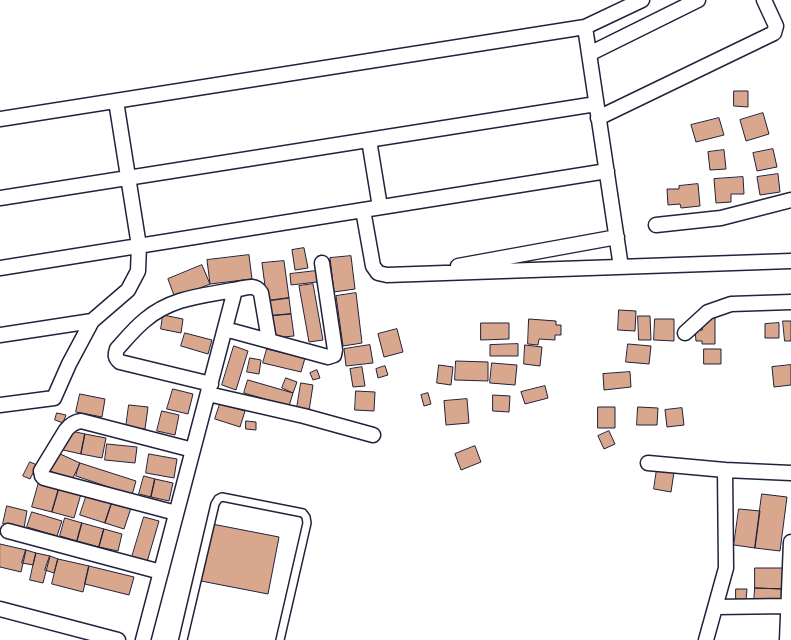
<!DOCTYPE html>
<style>
body{margin:0}
canvas{display:block;background:#fff}
</style>
<canvas width="791" height="640"></canvas>
<script>
const ctx = document.querySelector('canvas').getContext('2d');
ctx.lineJoin = 'round';
function fill(path, color) {
  ctx.fillStyle = color;
  ctx.fill(path, 'evenodd');
}
function strokePath(path, color, width, dash) {
  ctx.strokeStyle = color;
  ctx.lineWidth = width;
  ctx.lineCap = dash ? 'butt' : 'round';
  ctx.setLineDash(dash || []);
  ctx.stroke(path);
}
const building = new Path2D(`
 M734 91H748V107L734 106Z
 M763 113 769 134 746 141 740 120Z
 M719 118 724 135 696 142 691 125Z
 M773 149 777 167 757 171 753 153Z
 M724 150 726 169 710 170 708 152Z
 M778 174 780 192 760 195 757 177Z
 M743 177 744 194H731V202L716 203 714 179Z
 M698 184 700 206 681 208 680 204 668 205 667 189H679V186Z
 M304 248 308 268 295 270 292 250Z
 M249 255 252 279 210 284 207 260Z
 M351 256 355 289 334 292 330 258Z
 M284 261 289 298 267 301 262 263Z
 M202 265 210 284 175 298 168 279Z
 M316 271 317 282 291 285 290 274Z
 M313 284 323 340 309 342 299 286Z
 M356 293 362 343 343 346 336 296Z
 M289 298 291 314 269 316 267 301Z
 M619 310 636 311 635 331 618 330Z
 M291 314 294 336 272 338 269 316Z
 M163 315 183 319 181 333 161 329Z
 M638 316H650L651 340H639Z
 M702 318H715V344H702V341H696L695 330H702Z
 M529 319 556 321V325H561V335H555V340L539 339 538 345 528 344Z
 M655 319H674V341L654 340Z
 M783 321H791V341H785Z
 M481 323H509V339L481 340Z
 M779 323V338H765V324Z
 M397 329 403 352 384 357 378 334Z
 M185 333 212 340 208 354 181 346Z
 M518 344V356H490V345Z
 M628 344 651 346 649 364 626 362Z
 M370 345 373 363 346 366 344 349Z
 M525 345 542 347 540 366 524 364Z
 M234 346 248 351 236 390 222 385Z
 M267 349 305 358 301 372 263 363Z
 M704 349H721V364H704Z
 M250 358 261 360 259 374 247 372Z
 M456 361 488 362V381L455 380Z
 M492 363 517 365 515 385 490 383Z
 M439 365 453 367 451 385 437 383Z
 M791 365V385L774 387 772 367Z
 M385 366 388 375 378 378 376 369Z
 M362 367 365 386 353 387 350 369Z
 M317 370 320 378 313 380 310 373Z
 M630 372 631 387 604 390 603 374Z
 M286 378 297 382 293 393 282 388Z
 M248 380 293 393 289 406 244 393Z
 M301 383 313 385 309 411 297 408Z
 M545 386 548 398 525 404 521 392Z
 M173 389 193 394 188 414 167 409Z
 M356 391 375 392 374 411 355 410Z
 M428 393 431 404 424 406 421 395Z
 M80 394 105 399 102 417 76 412Z
 M493 395 510 396 509 412 493 411Z
 M467 399 469 423 446 425 444 401Z
 M220 404 245 411 240 427 215 419Z
 M129 405 148 407 145 429 126 427Z
 M598 407H615V428H598Z
 M638 407 658 408 657 425H637Z
 M682 408 684 425 667 427 665 410Z
 M162 411 179 415 175 435 157 431Z
 M57 413 66 415 63 423 55 420Z
 M246 421 256 422V430L246 429Z
 M67 430 85 434 81 454 63 450Z
 M609 431 615 444 604 449 598 436Z
 M85 434 106 438 102 458 81 454Z
 M107 444 137 447 135 463 105 460Z
 M475 446 481 462 461 470 455 454Z
 M58 453 80 463 72 480 50 471Z
 M149 454 177 459 174 478 146 473Z
 M30 462 37 465 30 479 23 476Z
 M80 463 136 481 132 495 76 476Z
 M657 469 674 472 671 492 654 489Z
 M144 476 155 479 151 497 139 494Z
 M155 479 173 483 169 501 151 497Z
 M39 482 59 488 52 512 32 507Z
 M59 488 81 494 74 518 52 512Z
 M87 494 112 502 105 523 80 515Z
 M762 494 787 497 780 551 755 548Z
 M112 502 131 508 124 529 105 523Z
 M7 506 27 511 24 528 3 524Z
 M739 509 760 511 755 548 734 545Z
 M32 512 62 521 57 536 27 527Z
 M144 517 159 521 147 562 132 557Z
 M65 518 82 523 77 541 60 536Z
 M82 523 104 529 99 547 77 541Z
 M212 524 279 537 268 594 201 581Z
 M104 529 122 534 118 551 99 547Z
 M0 544 26 550 21 572 0 567Z
 M26 550 36 553 33 565 22 563Z
 M36 553 50 556 43 583 30 580Z
 M50 556 58 559 54 573 45 570Z
 M58 559 89 566 83 592 52 584Z
 M89 566 134 577 129 595 85 584Z
 M755 568H785L784 589 755 588Z
 M755 588 784 589V604L754 603Z
 M736 589H747L746 600 736 599Z`);
const service = new Path2D(`
 M183 640 215 504 218 499 222 497 303 513 306 517 307 523 280 640`);
const minor = new Path2D(`
 M585 27 621 267
 M589 54 698 0
 M598 118 774 33 776 26 764 0
 M0 119 585 27 642 0
 M369 140 380 207
 M0 198 596 104
 M363 210 373 266 378 273 387 275 791 261
 M656 225 721 218 791 200
 M458 266 617 237
 M0 268 607 171
 M225 329 328 357 334 355 335 350 322 263
 M685 333 708 312 731 304 791 302
 M0 335 92 321
 M211 384 120 362C115 358 115 355 117 349 126 339 134 329 145 320 171 298 201 296 233 290 244 289 254 282 261 293L269 340
 M208 394 304 416 373 435
 M0 405 54 398 69 364 92 321 128 290 138 271 139 246 116 101
 M648 463 725 470
 M176 513 44 478 42 476 41 471 66 430C70 425 74 422 81 421L193 450
 M8 531 161 572
 M716 607 788 606
 M0 609 118 640
 M143 640 235 290
 M706 640 726 568 725 470 791 473
 M787 640 791 542`);
fill(building, '#d9a78d');
strokePath(building, '#22223b', 1);
strokePath(service, '#22223b', 10);
strokePath(minor, '#22223b', 17);
strokePath(service, '#fff', 7);
strokePath(minor, '#fff', 14);
</script>
